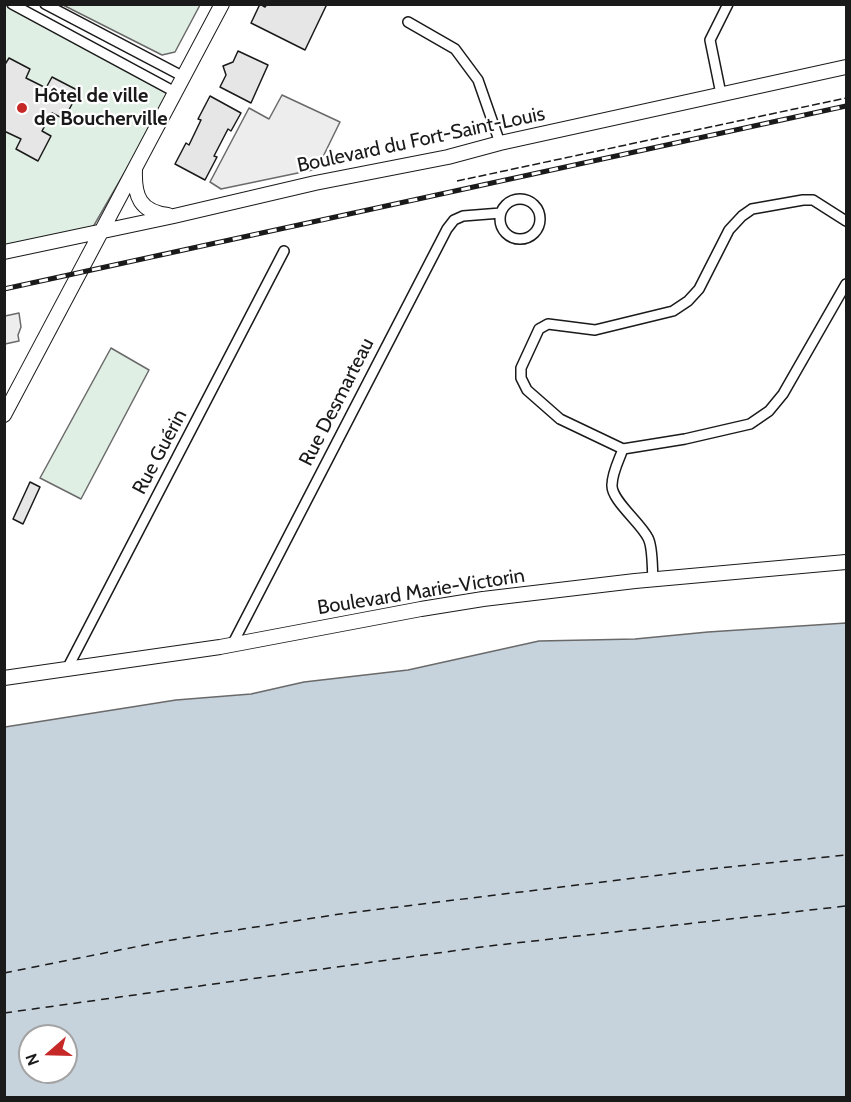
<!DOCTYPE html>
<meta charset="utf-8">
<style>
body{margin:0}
#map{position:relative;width:851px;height:1102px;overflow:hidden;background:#fff;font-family:Cabin,sans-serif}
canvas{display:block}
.frame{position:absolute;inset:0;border:6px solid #1a1a1a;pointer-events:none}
.north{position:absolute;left:18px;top:1024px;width:60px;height:60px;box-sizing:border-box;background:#fff;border:2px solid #a3a3a3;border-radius:50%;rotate:250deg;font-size:16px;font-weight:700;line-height:24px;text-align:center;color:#1a1a1a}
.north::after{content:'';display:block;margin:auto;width:21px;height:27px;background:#c62828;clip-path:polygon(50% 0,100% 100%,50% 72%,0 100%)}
</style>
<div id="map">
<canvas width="851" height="1102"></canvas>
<div class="frame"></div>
<div class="north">N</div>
</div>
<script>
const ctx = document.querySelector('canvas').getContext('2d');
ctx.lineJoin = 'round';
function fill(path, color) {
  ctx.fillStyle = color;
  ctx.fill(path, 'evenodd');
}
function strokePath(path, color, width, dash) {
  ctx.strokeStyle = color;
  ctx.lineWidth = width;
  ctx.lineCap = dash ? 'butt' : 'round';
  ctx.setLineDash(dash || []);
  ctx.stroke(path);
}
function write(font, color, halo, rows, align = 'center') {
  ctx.font = font + ' Cabin,sans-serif';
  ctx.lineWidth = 4.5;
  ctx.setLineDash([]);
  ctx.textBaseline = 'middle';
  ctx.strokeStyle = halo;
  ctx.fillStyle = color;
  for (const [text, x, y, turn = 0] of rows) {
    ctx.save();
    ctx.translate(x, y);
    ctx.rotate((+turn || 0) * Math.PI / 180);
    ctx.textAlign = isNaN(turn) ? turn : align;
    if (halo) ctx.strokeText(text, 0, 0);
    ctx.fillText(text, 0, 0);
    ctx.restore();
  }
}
const green = new Path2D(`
 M7 4 62 30 170 94 93 227 5 245 4 5Z
 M63 5H200L175 52 162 55Z
 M111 348 149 370 81 499 40 478Z`);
const parking = new Path2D(`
 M282 95 340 122 317 169 221 189 210 182 249 108 269 119Z
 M19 313 21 327 18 335 19 341 5 344V316Z`);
const water = new Path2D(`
 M846 623V1097H5V727L176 700 251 694 304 682 408 670 539 641 635 639 708 632ZM30 1036H66V1072H30Z`);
const ferry = new Path2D(`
 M4 973 165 941 340 914 709 869 846 855
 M4 1013 489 946 846 906`);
const building = new Path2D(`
 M260 4 265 7 267 4H327L305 50 251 23Z
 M238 51 268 65 251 103 220 87 226 75 223 66 233 62Z
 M9 58 30 69 26 78 46 88 52 77 79 91 64 119 52 113 42 131 51 136 38 161 16 149 21 139 4 131V66Z
 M210 96 241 113 231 131 228 129 214 156 217 157 205 180 175 164 186 143 189 145 201 120 198 119Z
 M30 482 40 487 23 524 13 519Z`);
const street = new Path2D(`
 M12 4 175 92
 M45 4 184 77
 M408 22 455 49 478 80 500 143
 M721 94 710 40 728 4
 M500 219a20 20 0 1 1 40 0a20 20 0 1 1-40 0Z
 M846 221 813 200H803L752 209 742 216 729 230 699 289 688 301 673 311 595 330 548 324 539 329 521 368V378L527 390 560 419 623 449 685 439 750 424 769 411 783 394 846 284
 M623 449C619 460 612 473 612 485 611 500 641 523 648 538 653 547 652 568 653 579
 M232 645 447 229 454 220 463 216 501 213
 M67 669 284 251`);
const secondary = new Path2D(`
 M135 170C134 196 140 212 168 215
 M4 252 174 216 315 183 448 157 500 143 846 67
 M4 415 222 4
 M4 678 220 647 421 609 483 599 635 581 846 562`);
const rail = new Path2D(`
 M4 289 846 106`);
const fence = new Path2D(`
 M457 181 846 98`);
const markers = [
 [22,108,6,"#c62828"]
];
const poiNames = [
 ["Hôtel de ville",34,96],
 ["de Boucherville",34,119]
];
const streetNames = [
 ["Boulevard du Fort-Saint-Louis",421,140,-12],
 ["Rue Desmarteau",337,402,-63],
 ["Rue Guérin",160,452,-62],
 ["Boulevard Marie-Victorin",421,592,-9]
];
fill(green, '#e0efe3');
strokePath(green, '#6a6a6a', 1.5);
fill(parking, '#ededed');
strokePath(parking, '#6a6a6a', 1.5);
fill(water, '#c6d2dc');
strokePath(water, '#6a6a6a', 1.5);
strokePath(ferry, '#1a1a1a', 1.5, [8, 6]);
fill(building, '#e6e6e6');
strokePath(building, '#1a1a1a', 1.5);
strokePath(street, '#1a1a1a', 12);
strokePath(secondary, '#1a1a1a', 16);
strokePath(street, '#fff', 9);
strokePath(secondary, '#fff', 14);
strokePath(rail, '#1a1a1a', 5);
strokePath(rail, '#fff', 3, [9]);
strokePath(fence, '#1a1a1a', 1.5, [8, 3]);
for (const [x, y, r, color] of markers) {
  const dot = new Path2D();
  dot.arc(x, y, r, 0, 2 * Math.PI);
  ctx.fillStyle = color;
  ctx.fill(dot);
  strokePath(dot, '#fff', 2);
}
write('bold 20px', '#1a1a1a', '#fff', poiNames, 'left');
write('20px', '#1a1a1a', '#fff', streetNames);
</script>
